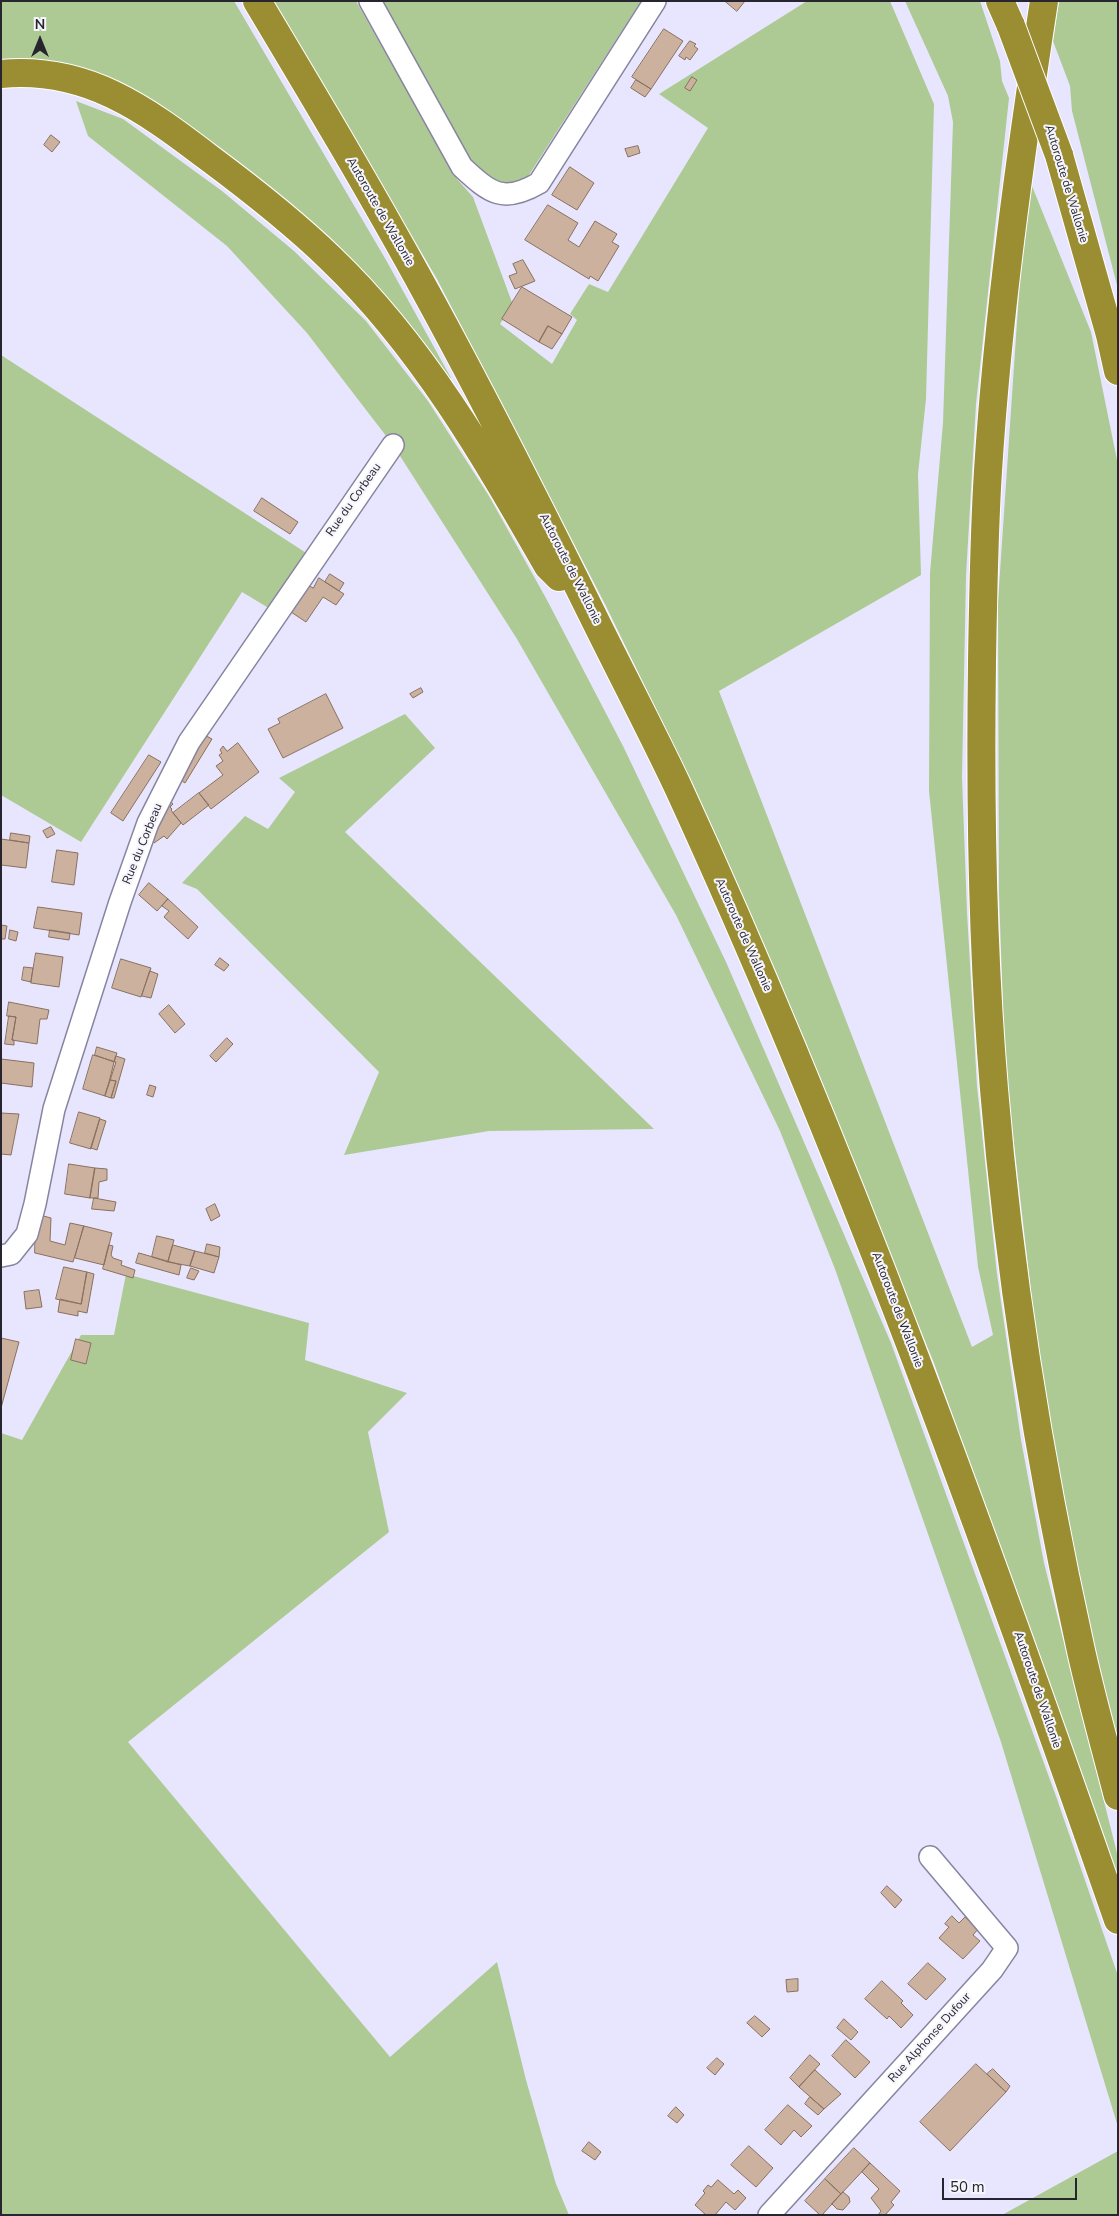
<!DOCTYPE html>
<style>
body{margin:0}
#map{position:relative;width:1119px;height:2216px;overflow:hidden;background:#e8e6fe;font-family:"Nunito Sans",sans-serif}
canvas{display:block}
.frame{position:absolute;inset:0;border:2px solid #262530;pointer-events:none}
.north{position:absolute;left:15px;top:15px;width:50px;height:50px;-webkit-text-stroke:4px #f6f5fb;paint-order:stroke;rotate:0deg;font-size:14px;font-weight:700;line-height:20px;text-align:center;color:#262530}
.north::after{content:'';display:block;margin:auto;width:18px;height:22px;background:#262530;clip-path:polygon(50% 0,100% 100%,50% 72%,0 100%)}
.scale{position:absolute;left:942px;top:2178px;width:135px;height:22px;box-sizing:border-box;border:2px solid #262530;border-top:0;padding-left:6px;font-size:15px;line-height:18px;white-space:nowrap;color:#262530;-webkit-text-stroke:4px #f6f5fb;paint-order:stroke}
</style>
<div id="map">
<canvas width="1119" height="2216"></canvas>
<div class="frame"></div>
<div class="north">N</div>
<div class="scale">50 m</div>
</div>
<script>
const ctx = document.querySelector('canvas').getContext('2d');
ctx.lineJoin = 'round';
function fill(path, color) {
  ctx.fillStyle = color;
  ctx.fill(path, 'evenodd');
}
function strokePath(path, color, width, dash) {
  ctx.strokeStyle = color;
  ctx.lineWidth = width;
  ctx.lineCap = dash ? 'butt' : 'round';
  ctx.setLineDash(dash || []);
  ctx.stroke(path);
}
function write(font, color, halo, rows, align = 'center') {
  ctx.font = font + ' "Nunito Sans",sans-serif';
  ctx.lineWidth = 4;
  ctx.setLineDash([]);
  ctx.textBaseline = 'middle';
  ctx.strokeStyle = halo;
  ctx.fillStyle = color;
  for (const [text, x, y, turn = 0] of rows) {
    ctx.save();
    ctx.translate(x, y);
    ctx.rotate((+turn || 0) * Math.PI / 180);
    ctx.textAlign = isNaN(turn) ? turn : align;
    if (halo) ctx.strokeText(text, 0, 0);
    ctx.fillText(text, 0, 0);
    ctx.restore();
  }
}
const green = new Path2D(`
 M1 1H234L386 260 451 378H449L194 132 1 62Z
 M274 1H356L457 179 473 197 513 305 500 324 552 364 577 320 570 314 589 284 608 292 708 128 659 94 807 1H890L934 104 926 399 918 474 921 575 719 691 972 1347 993 1335 978 1267 929 791 930 573 943 423 953 122 948 96 905 1H980L1000 61 1002 81 1009 98 976 404 966 576 962 777 967 912 977 1086 997 1274 1021 1440 1044 1563 1118 1857V1881L934 1363 752 922 668 734 606 606 437 279Z
 M380 1H641L527 178 513 184H494L475 168Z
 M1059 1H1118V289L1072 111 1070 86 1053 41Z
 M76 101 123 119 222 191 294 251 366 321 428 401 489 496 547 600 624 748 726 962 891 1343 1057 1799 1118 1976V2127L1001 1742 835 1269 780 1131 676 915 517 639 393 445 307 333 227 246 88 136Z
 M1032 186 1091 332 1118 465V1742L1090 1633 1039 1362 1005 1065 999 894 998 601 1020 278Z
 M1 355 314 558 277 613 242 592 81 842 1 795Z
 M405 714 435 748 345 832 654 1129 489 1131 344 1155 379 1072 197 889 182 883 245 816 268 829 295 792 279 778Z
 M126 1274 309 1323 305 1360 407 1393 368 1432 389 1532 128 1742 390 2057 497 1962 526 2080 556 2184 569 2215H1V1433L22 1440 81 1335H114Z
 M1118 2151V2215H1002Z`);
const building = new Path2D(`
 M725 1H745L737 11Z
 M664 29 683 41 651 89 632 77Z
 M690 41 696 44 694 46 698 49 690 60 686 57 685 60 679 56Z
 M692 77 697 80 690 91 685 88Z
 M636 80 651 89 645 97 631 88Z
 M51 135 60 142 52 152 44 145Z
 M638 146 640 153 628 157 625 149Z
 M570 167 594 183 577 210 552 195Z
 M548 205 578 223 568 240 579 247 595 221 617 234 612 242 619 246 598 281 590 276 589 279 525 240Z
 M523 260 535 281 515 289 509 276 517 273 513 264Z
 M522 287 572 317 562 334 548 326 539 342 502 319Z
 M548 326 562 334 552 349 539 342Z
 M262 498 298 522 290 534 254 511Z
 M330 574 344 583 339 591 325 582Z
 M319 578 344 594 336 605 323 597 306 622 285 608 303 582 313 588Z
 M421 688 423 692 413 698 410 694Z
 M326 694 343 728 283 758 268 729 280 723 278 719Z
 M199 732 212 739 185 783 173 775Z
 M238 743 259 772 211 809 199 793 223 775 216 766 223 761 219 755 222 753 220 750 223 746 227 751Z
 M149 755 161 762 123 821 111 813Z
 M199 793 209 805 183 825 173 813Z
 M165 795 173 804 170 807 172 809 171 810 181 823 167 839 164 836 154 843 147 834Z
 M51 827 55 834 47 838 43 831Z
 M11 833 30 836 29 843 10 840Z
 M1 839 29 843 26 868 1 865Z
 M57 850 78 853 74 885 52 882Z
 M149 883 168 899 157 911 139 895Z
 M168 899 198 927 188 939 164 917 169 911 162 906Z
 M38 907 82 913 79 935 34 928Z
 M1 925 7 926 5 939H1Z
 M10 930 18 932 16 941 9 939Z
 M50 930 70 933 69 940 49 937Z
 M36 953 63 957 59 987 31 983Z
 M220 958 229 965 224 971 215 965Z
 M121 959 151 968 141 997 112 988Z
 M24 967 33 968 31 982 22 980Z
 M150 971 158 974 151 998 142 996Z
 M9 1002 49 1010 47 1019H40L37 1044 12 1040 16 1017 7 1016Z
 M169 1005 185 1024 175 1033 159 1014Z
 M9 1016 16 1017 12 1040H14V1045L5 1044Z
 M227 1038 233 1044 216 1062 210 1056Z
 M97 1047 117 1053 114 1062 95 1055Z
 M93 1055 116 1062 105 1096 83 1089Z
 M116 1056 125 1059 114 1098H111L116 1081 110 1080Z
 M1 1059 34 1063 32 1087 1 1083Z
 M110 1080 116 1081 111 1098 105 1096Z
 M150 1085 156 1087 153 1097 147 1095Z
 M79 1112 100 1118 91 1149 70 1143Z
 M1 1113 19 1114 11 1155 1 1154Z
 M100 1119 106 1121 97 1150 91 1148Z
 M69 1164 95 1168 90 1198 65 1194Z
 M95 1168 107 1169V1180L99 1182 98 1198H90Z
 M94 1198 116 1202 114 1211 92 1209Z
 M215 1204 220 1216 211 1221 206 1209Z
 M36 1214 51 1218 50 1241 65 1245 70 1223 84 1226 73 1262 35 1253Z
 M84 1226 112 1233 104 1265 75 1258Z
 M157 1236 174 1240 168 1262 152 1257Z
 M207 1244 220 1247 219 1257 205 1253Z
 M109 1245 113 1246 111 1255 113 1258 122 1261 121 1265 135 1270 133 1278 103 1269Z
 M173 1245 195 1251 190 1266 168 1262Z
 M195 1251 219 1257 214 1273 190 1266Z
 M139 1253 181 1265 179 1275 136 1263Z
 M64 1267 87 1272 81 1304 56 1299Z
 M191 1268 199 1271 194 1280 187 1278Z
 M87 1272 94 1274 87 1313 78 1311V1316L58 1312 60 1299 81 1304Z
 M39 1290 42 1307 26 1309 24 1292Z
 M1 1338 19 1342 1 1408Z
 M76 1339 91 1343 86 1364 71 1360Z
 M887 1886 902 1900 895 1908 881 1893Z
 M952 1916 959 1923 965 1917 978 1929 973 1935 980 1941 963 1959 939 1938 949 1927 945 1924Z
 M928 1963 946 1979 926 2000 908 1984Z
 M798 1979V1991L787 1992 786 1980Z
 M882 1981 903 2001 901 2003 913 2015 901 2028 889 2016 887 2019 865 1999Z
 M755 2016 770 2029 762 2037 747 2023Z
 M844 2019 858 2032 851 2040 837 2028Z
 M846 2040 870 2062 855 2078 832 2056Z
 M810 2055 820 2064 799 2087 790 2078Z
 M717 2058 724 2064 715 2075 707 2068Z
 M976 2064 1006 2092 950 2151 920 2122Z
 M993 2069 1010 2086 1006 2092 987 2074Z
 M815 2070 841 2094 824 2109 799 2087Z
 M810 2097 824 2109 818 2115 805 2104Z
 M788 2105 812 2126 801 2137 794 2130 781 2145 765 2130Z
 M676 2107 684 2115 677 2123 668 2116Z
 M589 2142 601 2152 595 2160 582 2151Z
 M749 2146 773 2168 756 2187 731 2165Z
 M854 2148 870 2163 841 2194 825 2179Z
 M870 2163 900 2191 891 2202 894 2205 885 2215H878L881 2211 871 2198 879 2189 862 2172Z
 M825 2179 841 2194 822 2215H820L805 2201Z
 M718 2180 734 2194 738 2190 746 2198 735 2210 726 2202 715 2215H706L695 2205 705 2193 703 2191 708 2185 711 2187Z
 M843 2192 849 2197 850 2202 843 2210 837 2209 832 2204Z`);
const street = new Path2D(`
 M370 1 462 167C490 193 503 204 539 183L655 1
 M1 1256 11 1254 27 1234 35 1204 54 1109 120 902 148 823 189 742 393 445
 M769 2215 992 1970 1007 1948 930 1857`);
const highway = new Path2D(`
 M257 1C315 98 373 195 427 294 485 400 539 507 592 614 620 671 650 728 677 785 847 1154 984 1536 1118 1920
 M1000 1 1011 26
 M1044 1C1020 157 998 314 988 471 984 534 983 598 982 662 980 804 982 947 994 1089 1009 1274 1040 1465 1080 1646 1091 1697 1105 1746 1118 1796
 M1 74C86 66 145 109 209 158 252 190 293 222 331 259 422 346 486 458 548 566L559 577
 M1059 155 1110 335 1118 371`);
const highwayBridge = new Path2D(`
 M1011 26 1059 155`);
const streetNames = [
 ["Autoroute de Wallonie",1066,184,73],
 ["Autoroute de Wallonie",380,212,60],
 ["Rue du Corbeau",354,500,-55],
 ["Autoroute de Wallonie",570,569,63],
 ["Rue du Corbeau",143,844,-68],
 ["Autoroute de Wallonie",743,935,66],
 ["Autoroute de Wallonie",897,1310,69],
 ["Autoroute de Wallonie",1037,1690,71],
 ["Rue Alphonse Dufour",930,2038,-48]
];
fill(green, '#adca94');
fill(building, '#ccb19e');
strokePath(building, '#89705f', 1);
strokePath(street, '#8784a0', 24);
strokePath(highway, '#fff', 30);
strokePath(street, '#fff', 21);
strokePath(highway, '#9b8d31', 28);
strokePath(highwayBridge, '#fff', 30, []);
strokePath(highwayBridge, '#9b8d31', 28);
write('12px', '#262530', '#f6f5fb', streetNames);
</script>
